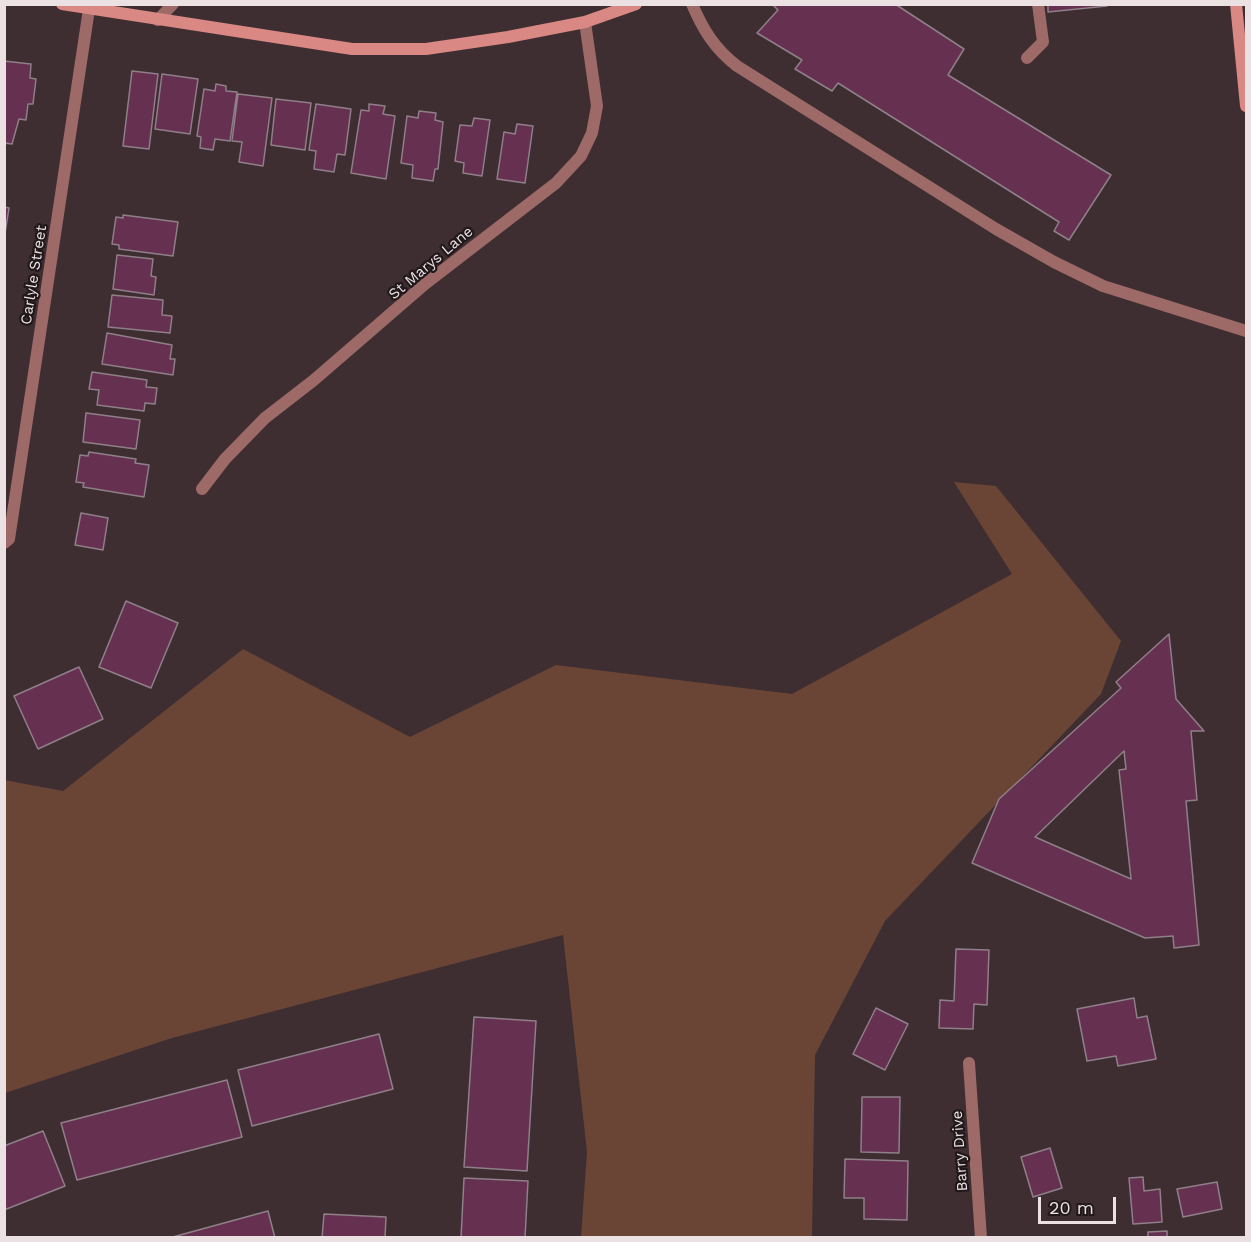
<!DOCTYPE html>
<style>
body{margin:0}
#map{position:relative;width:1251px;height:1242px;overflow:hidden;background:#3e2e31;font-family:"Work Sans",sans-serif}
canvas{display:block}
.frame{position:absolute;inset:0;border:6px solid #ebe1e3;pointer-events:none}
.scale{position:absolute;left:1038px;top:1197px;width:78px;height:27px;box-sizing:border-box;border:3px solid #ebe1e3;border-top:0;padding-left:8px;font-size:18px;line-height:21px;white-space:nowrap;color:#ebe1e3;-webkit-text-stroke:4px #20181a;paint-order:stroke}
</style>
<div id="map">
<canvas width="1251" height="1242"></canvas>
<div class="frame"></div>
<div class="scale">20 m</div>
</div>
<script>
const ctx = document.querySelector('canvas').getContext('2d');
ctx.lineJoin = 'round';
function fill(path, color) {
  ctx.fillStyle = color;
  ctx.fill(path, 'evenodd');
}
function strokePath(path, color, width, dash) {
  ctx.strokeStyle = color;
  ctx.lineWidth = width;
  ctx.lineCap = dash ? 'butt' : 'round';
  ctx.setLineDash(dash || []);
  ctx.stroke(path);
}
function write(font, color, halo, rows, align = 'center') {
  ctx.font = font + ' "Work Sans",sans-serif';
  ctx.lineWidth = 4.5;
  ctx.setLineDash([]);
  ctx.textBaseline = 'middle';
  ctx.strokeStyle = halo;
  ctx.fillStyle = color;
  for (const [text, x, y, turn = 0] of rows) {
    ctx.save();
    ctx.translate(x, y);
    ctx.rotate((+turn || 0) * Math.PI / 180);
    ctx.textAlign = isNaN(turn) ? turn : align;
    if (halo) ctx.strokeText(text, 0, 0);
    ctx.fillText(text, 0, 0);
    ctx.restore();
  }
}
const green = new Path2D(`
 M954 482 996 486 1121 641 1101 694 885 921 815 1055 812 1237H581L587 1152 563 935 172 1038 5 1093 4 780 63 791 243 649 410 737 556 665 792 694 1012 574Z`);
const building = new Path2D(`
 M895 4 964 49 948 75 1111 175 1069 240 1054 231 1059 222 838 83 832 91 795 69 802 60 757 33 778 10 772 4Z
 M1048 4H1107V6L1048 12Z
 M4 61 31 64 30 78 36 79 33 104H28L26 120 19 119 12 144 4 143Z
 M132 71 158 74 149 149 123 146Z
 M162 74 198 79 190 134 155 129Z
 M216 84 226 86V91L237 92 230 141 215 139 213 150 200 148 201 137 197 136 204 89 215 91Z
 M238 94 272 98 263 166 239 162 242 142 232 141Z
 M276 99 311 103 305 150 271 145Z
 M316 104 351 109 345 155 337 154 334 172 314 169 316 151 309 150Z
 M369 104 385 106 383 114 395 116 386 179 351 173 361 110 369 111Z
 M419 111 436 113 435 120 443 122 438 169H435L433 181 412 178 413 165 401 163 407 116 418 118Z
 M474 118 490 120 482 176 463 173 464 163 455 161 460 125 472 126Z
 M517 124 533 126 525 183 497 179 504 132 515 134Z
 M4 207 9 208 4 240Z
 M123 215 178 222 173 256 119 249V245L112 244 116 217 123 218Z
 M117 255 153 259 151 276 156 277 154 295 113 289Z
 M112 295 163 300 162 315 172 316 170 333 108 327Z
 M107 333 172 345 170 359H175L173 375 102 364Z
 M92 372 147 380 146 387 157 388 155 404 145 403 144 411 97 405 99 390 89 389Z
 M86 413 140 420 136 449 83 442Z
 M89 452 136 459 135 463 149 465 144 497 83 487 84 483 76 482 80 455 88 456Z
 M81 513 108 518 103 550 75 545Z
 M126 601 178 623 151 688 99 667Z
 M1169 634 1176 699 1204 731H1191L1197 800 1186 801 1199 945 1174 948 1173 936 1145 938 972 863 999 799 1121 688 1116 682ZM1124 751 1126 769 1119 770 1131 879 1035 837Z
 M79 667 103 719 38 749 14 696Z
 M956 949 989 950 987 1005 974 1004 973 1029 939 1028 940 1000 954 1001Z
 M1134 998 1137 1018 1147 1016 1156 1059 1118 1066 1116 1056 1087 1061 1077 1009Z
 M876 1008 908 1024 885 1070 853 1054Z
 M474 1017 536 1021 527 1171 464 1167Z
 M379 1034 393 1089 252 1126 238 1070Z
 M227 1080 242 1137 77 1180 61 1123Z
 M862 1097H900L899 1153 861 1152Z
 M43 1131 65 1186 4 1210V1146Z
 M1050 1148 1062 1188 1033 1197 1021 1157Z
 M845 1159 908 1161 907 1220 864 1219V1198H844Z
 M1143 1177 1144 1191 1160 1189 1162 1222 1133 1224 1129 1178Z
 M464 1178 528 1181 525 1238H461Z
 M1217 1182 1222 1209 1183 1217 1177 1189Z
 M268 1211 275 1238H169Z
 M324 1214 386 1217 385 1238H322Z
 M1167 1231V1238H1148V1232Z`);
const service = new Path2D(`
 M1027 58 1043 42 1038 4`);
const minor = new Path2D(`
 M692 4C703 30 715 49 737 66L996 229 1054 262 1103 286 1246 331
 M158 20 173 4
 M202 489 225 459 265 418 314 380 425 284 556 183 581 156 592 133 597 106 585 22
 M4 543 9 539 89 9
 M969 1063 981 1238`);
const secondary = new Path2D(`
 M62 4 352 49H426L508 37 585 22 636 4
 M1236 4 1246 106`);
const streetNames = [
 ["St Marys Lane",431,263,-40],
 ["Carlyle Street",34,275,-81],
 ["Barry Drive",960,1151,-94]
];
fill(green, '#6a4536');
fill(building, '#663151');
strokePath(building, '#8f7f88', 1.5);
strokePath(service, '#9d6a67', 12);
strokePath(minor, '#9d6a67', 12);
strokePath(secondary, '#d98884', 12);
write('15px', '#ebe1e3', '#20181a', streetNames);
</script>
